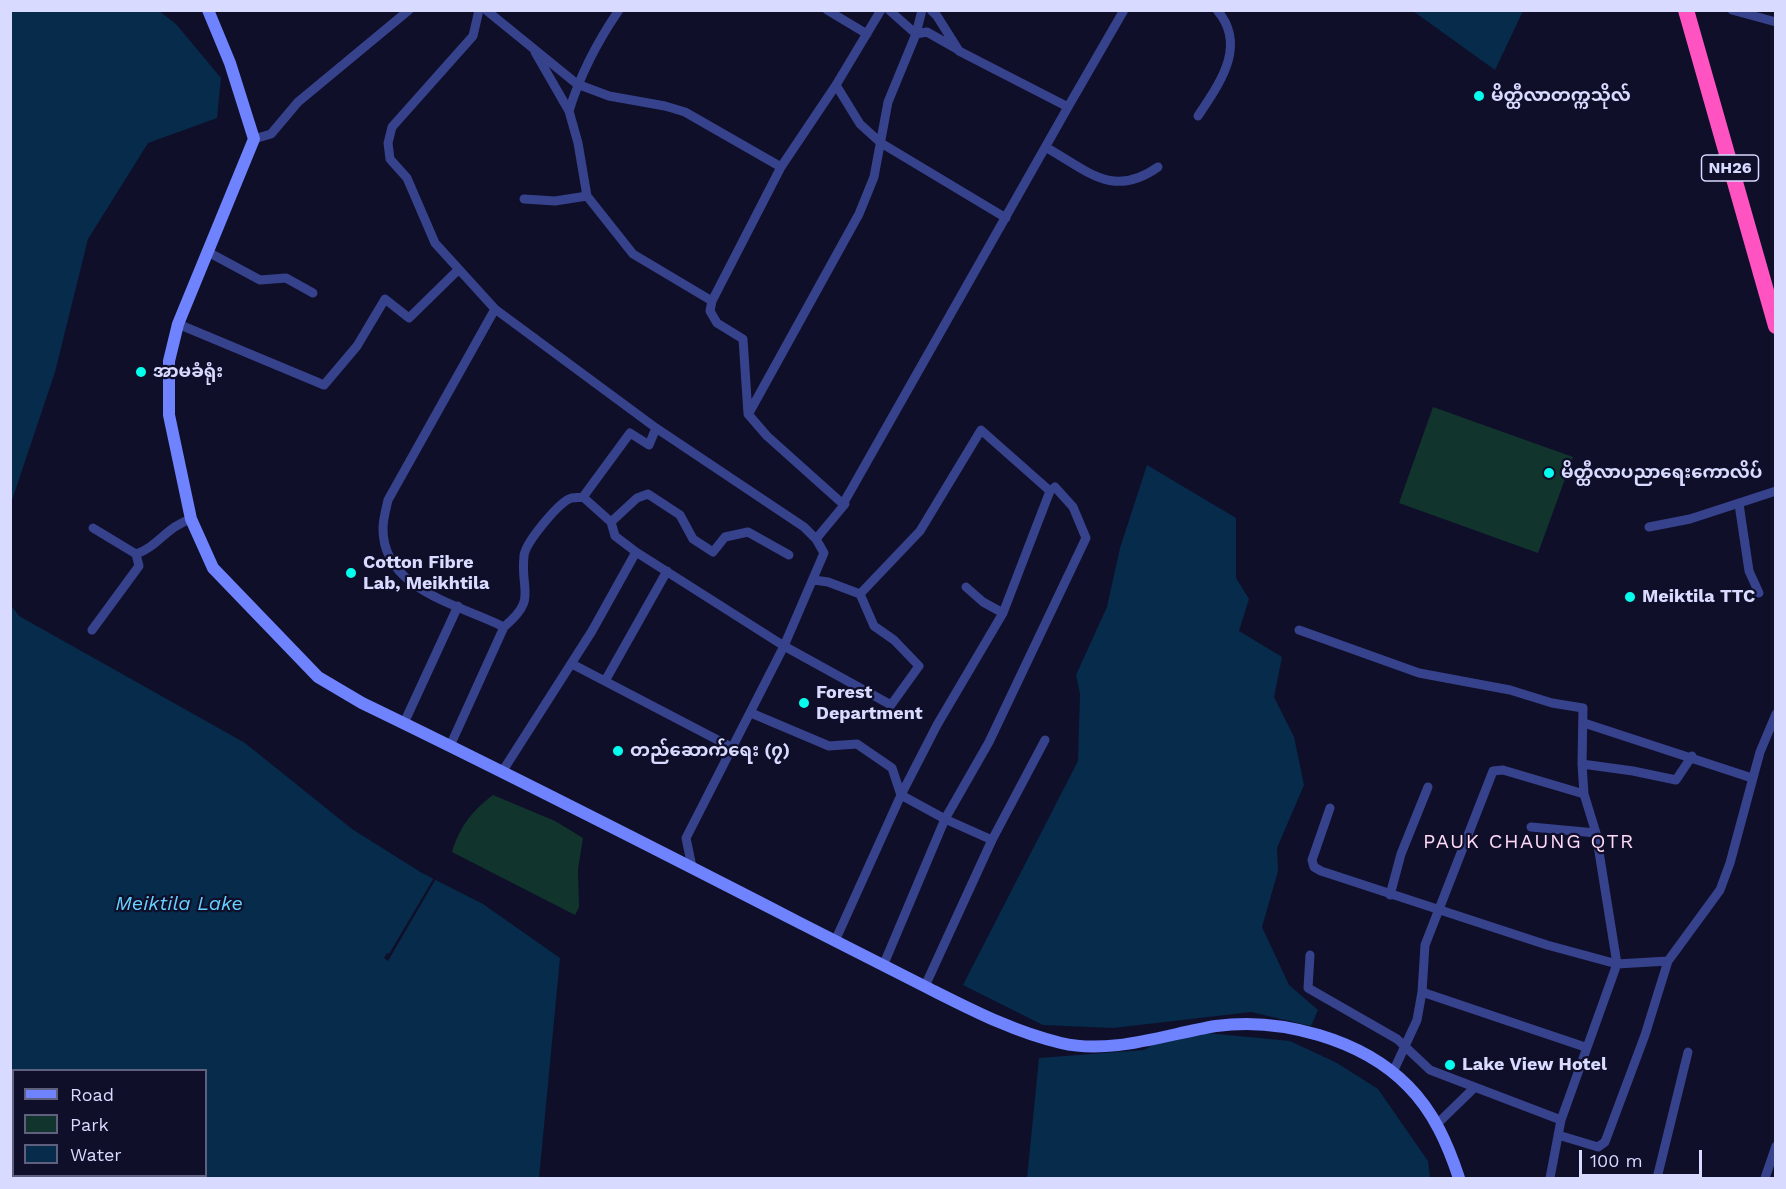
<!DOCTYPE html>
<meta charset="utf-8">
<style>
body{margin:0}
#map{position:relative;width:1786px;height:1189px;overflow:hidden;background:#0f0f2a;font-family:"Work Sans",sans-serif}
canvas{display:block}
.frame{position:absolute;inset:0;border:12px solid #d8daff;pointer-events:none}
.legend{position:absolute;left:12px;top:1069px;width:195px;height:108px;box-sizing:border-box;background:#0f0f2a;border:2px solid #5f607f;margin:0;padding:8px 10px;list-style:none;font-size:18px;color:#d8daff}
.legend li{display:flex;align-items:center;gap:12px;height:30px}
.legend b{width:30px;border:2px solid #5f607f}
.scale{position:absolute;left:1579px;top:1150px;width:123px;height:27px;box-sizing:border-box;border:3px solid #d8daff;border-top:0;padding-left:8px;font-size:18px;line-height:21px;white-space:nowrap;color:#d8daff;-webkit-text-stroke:4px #0f0f2a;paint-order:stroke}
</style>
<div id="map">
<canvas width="1786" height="1189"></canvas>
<div class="frame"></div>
<ul class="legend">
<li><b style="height:8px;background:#6f83ff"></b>Road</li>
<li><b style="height:16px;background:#11352d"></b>Park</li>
<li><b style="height:16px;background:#072b4b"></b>Water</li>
</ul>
<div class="scale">100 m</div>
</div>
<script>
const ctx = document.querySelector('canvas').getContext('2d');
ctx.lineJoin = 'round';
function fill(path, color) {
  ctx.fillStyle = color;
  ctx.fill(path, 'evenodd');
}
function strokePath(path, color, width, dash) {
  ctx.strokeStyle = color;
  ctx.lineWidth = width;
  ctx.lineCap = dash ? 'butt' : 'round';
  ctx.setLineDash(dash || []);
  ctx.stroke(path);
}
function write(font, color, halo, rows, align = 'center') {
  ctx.font = font + ' "Work Sans","Noto Sans Myanmar",sans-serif';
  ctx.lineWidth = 4.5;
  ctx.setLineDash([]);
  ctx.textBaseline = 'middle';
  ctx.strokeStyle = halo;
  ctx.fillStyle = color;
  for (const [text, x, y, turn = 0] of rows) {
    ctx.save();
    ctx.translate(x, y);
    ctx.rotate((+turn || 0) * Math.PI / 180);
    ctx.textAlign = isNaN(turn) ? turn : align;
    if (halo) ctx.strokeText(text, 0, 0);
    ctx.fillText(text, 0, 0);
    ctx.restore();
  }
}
const green = new Path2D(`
 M1433 407 1573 457 1538 553 1399 503Z
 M493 795 555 821 583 838 578 869 579 907 575 915 452 852C460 826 472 811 493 795Z`);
const water = new Path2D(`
 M11 10 159 11 176 24 221 78 217 118 148 143 88 239 55 372 11 503Z
 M1413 11H1523L1495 70Z
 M1147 465 1236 518V578L1249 599 1239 631 1282 657 1274 697 1294 737 1304 785 1277 848 1278 871 1262 927 1289 985 1318 1010 1311 1026 1251 1012 1113 1028 1043 1025 963 985 1078 761 1080 694 1076 675 1107 607 1120 548Z
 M10 604 19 616 245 743 352 829 422 873 483 904 560 958 539 1178H11ZM14 1070H206V1176H14Z
 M1207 1033 1290 1041 1337 1063 1378 1089 1428 1161 1430 1178H1027L1039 1058 1144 1050 1162 1040Z`);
const pier = new Path2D(`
 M435 876 437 877 388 961 384 958 387 953 389 954Z`);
const street = new Path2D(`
 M479 10 473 36 392 127 388 143 390 159 407 178 435 243 495 309 656 428 804 527 816 539
 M486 10 577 84 609 96 665 106 685 112 781 167
 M827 10 867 34
 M889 10 916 34 927 32 957 49
 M1732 10 1776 22
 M535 52 569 111 578 143 587 196 633 254 712 301
 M836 85 860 124 881 143 1006 218
 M1068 107 1124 10
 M569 111C580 75 597 42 619 10
 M1198 116C1219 84 1248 46 1217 10
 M254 139 271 134 298 102 409 10
 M1047 148C1088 171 1113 199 1158 167
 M524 199 555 201 587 196
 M208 252 260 280 286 278 313 293
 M495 309 388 500C386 509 383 519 383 528 382 590 461 605 504 627
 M178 324 324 385 357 346 385 299 409 318 458 270
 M749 413 859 214 874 177 888 102 916 34 922 10
 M583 497 630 433 649 445 656 428
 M843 504 767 436 748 414 743 339 717 323 710 311 712 301 781 167 836 85 881 10
 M1739 504 1749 571 1759 593
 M1649 527 1690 519 1776 491
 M93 528 136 554C159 546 166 527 191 519
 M636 552 784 646 891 705 919 666 894 640 874 626 860 594
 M814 580 828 582 860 594 920 531 981 430 1050 491 1055 487 1073 507 1086 538 989 742 945 819 883 966
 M966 587 983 602 1003 613
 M92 630 139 566 136 554
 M1299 630 1419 673 1510 690 1552 703 1583 708 1582 764 1584 794 1596 833 1617 964 1561 1120 1550 1178
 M572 664 733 748
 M605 681 667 571
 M751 713 829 746 857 744 892 768 901 795 945 819 992 840
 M404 723 458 606
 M1584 723 1752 778
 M450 746 504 627C538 598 520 592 524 556 525 543 557 505 569 499 573 497 580 498 583 497L611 522 637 498 648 494 680 515 693 539 713 552 725 537 748 532 789 555
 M1582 764 1633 771 1676 780 1692 756
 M502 772 592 631 636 552 615 536 611 522
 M1330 808 1312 860 1314 867 1321 871 1547 945 1617 964 1668 961 1645 1035 1605 1142 1598 1147 1558 1135
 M1531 827 1596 833
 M692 867 686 838 784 646 824 553 816 539 845 504H843L1068 107 959 51 937 16 931 10
 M1390 895 1401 854 1428 787
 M835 941 901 795 937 725 1003 613 1050 491
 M1310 955 1308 988 1397 1039 1430 1070 1561 1120
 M1668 961 1720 890 1730 863 1760 752 1776 714
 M925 986 992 840 1045 740
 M1422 992 1585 1047
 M1393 1072 1417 1020 1422 992 1425 945 1493 771 1503 770 1584 794
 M1437 1124 1474 1088
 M1657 1178 1688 1052
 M1765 1178 1776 1146`);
const secondary = new Path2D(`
 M208 10 230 63 254 139 178 324 169 361V415L191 519 213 568 318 677 362 703C509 774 654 848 800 923 843 945 885 966 928 988 972 1010 1014 1032 1061 1043 1111 1055 1167 1034 1216 1026 1280 1017 1362 1039 1408 1086 1434 1112 1448 1145 1459 1178`);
const highway = new Path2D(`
 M1686 10 1776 326`);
const markers = [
 [1479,96,6,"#04ffee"],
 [141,372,6,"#04ffee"],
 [1549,473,6,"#04ffee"],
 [351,573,6,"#04ffee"],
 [1630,597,6,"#04ffee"],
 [804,703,6,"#04ffee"],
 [618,751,6,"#04ffee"],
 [1450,1065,6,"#04ffee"]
];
const shields = [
 [1730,168,57]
];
const shieldNames = [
 ["NH26",1730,168]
];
const poiNames = [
 ["မိတ္ထီလာတက္ကသိုလ်",1491,96],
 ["အာမခံရုံး",153,372],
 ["မိတ္ထီလာပညာရေးကောလိပ်",1561,473],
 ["Cotton Fibre",363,563],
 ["Lab, Meikhtila",363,584],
 ["Meiktila TTC",1642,597],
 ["Forest",816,693],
 ["Department",816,714],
 ["တည်ဆောက်ရေး (၇)",630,751],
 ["Lake View Hotel",1462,1065]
];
const neighbourhoodNames = [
 ["PAUK CHAUNG QTR",1529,842]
];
const waterNames = [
 ["Meiktila Lake",179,904]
];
fill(green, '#11352d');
fill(water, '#072b4b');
fill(pier, '#0f0f2a');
strokePath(street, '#37428c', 9);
strokePath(secondary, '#6f83ff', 12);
strokePath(highway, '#ff53c2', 16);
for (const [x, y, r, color] of markers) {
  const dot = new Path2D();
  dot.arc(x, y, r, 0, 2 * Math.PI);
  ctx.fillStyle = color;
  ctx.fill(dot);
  strokePath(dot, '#0f0f2a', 2);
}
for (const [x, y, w] of shields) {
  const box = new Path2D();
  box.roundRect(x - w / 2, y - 13, w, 26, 4.5);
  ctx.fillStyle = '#0f0f2a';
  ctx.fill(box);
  strokePath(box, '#d8daff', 1.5);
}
write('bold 16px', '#d8daff', null, shieldNames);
write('bold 18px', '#d8daff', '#0f0f2a', poiNames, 'left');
ctx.letterSpacing = '1.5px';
write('20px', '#ffdaf8', '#0f0f2a', neighbourhoodNames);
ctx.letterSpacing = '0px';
write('italic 20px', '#66d2ff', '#0f0f2a', waterNames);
</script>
